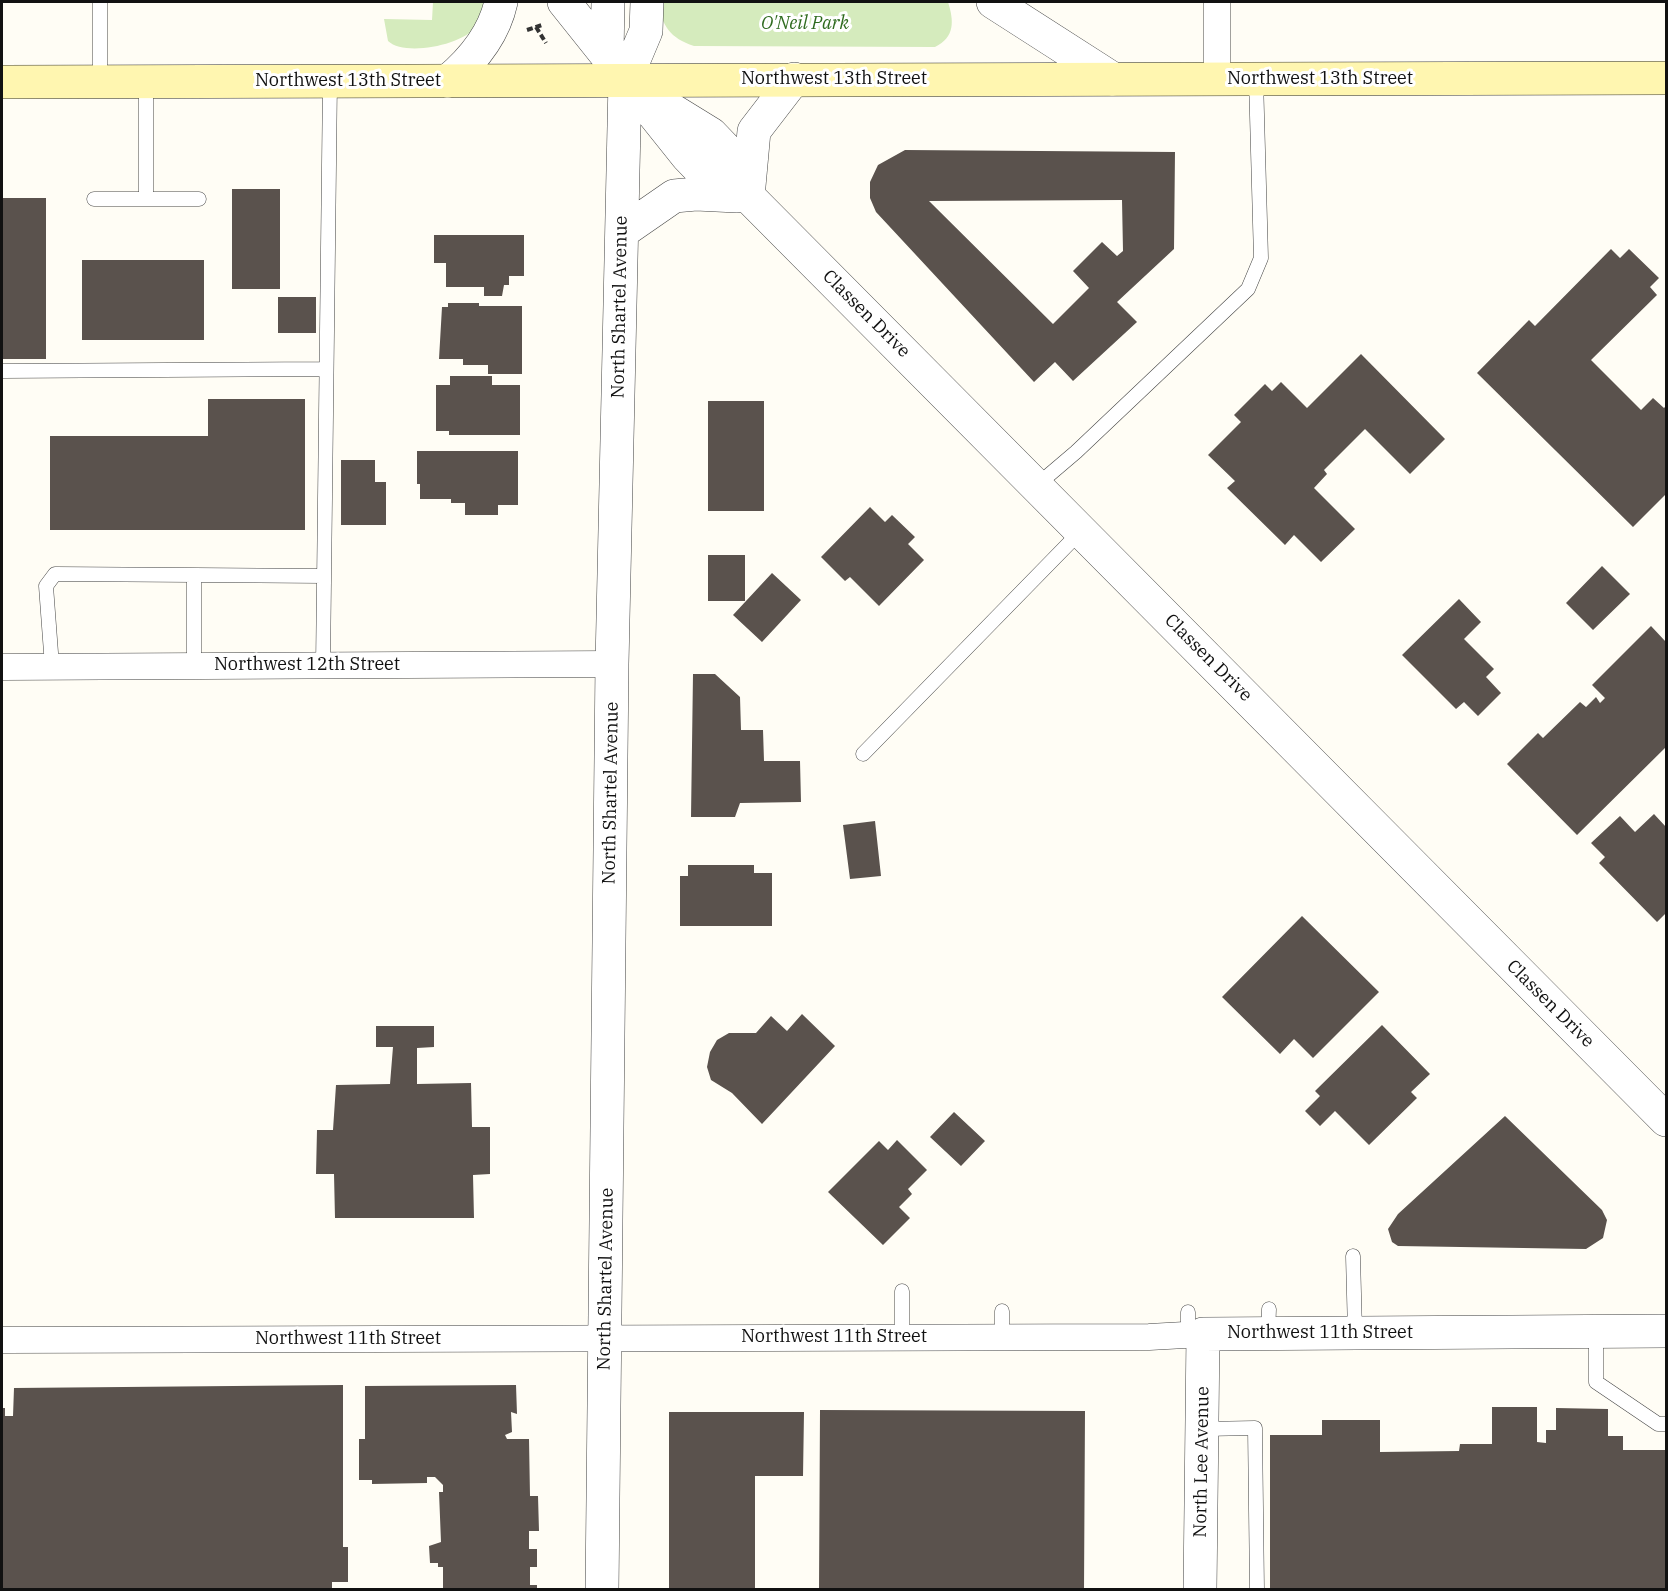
<!DOCTYPE html>
<style>
body{margin:0}
#map{position:relative;width:1668px;height:1591px;overflow:hidden;background:#fffdf5;font-family:"IBM Plex Serif",serif}
canvas{display:block}
.frame{position:absolute;inset:0;border:3px solid #111;pointer-events:none}
</style>
<div id="map">
<canvas width="1668" height="1591"></canvas>
<div class="frame"></div>
</div>
<script>
const ctx = document.querySelector('canvas').getContext('2d');
ctx.lineJoin = 'round';
function fill(path, color) {
  ctx.fillStyle = color;
  ctx.fill(path, 'evenodd');
}
function strokePath(path, color, width, dash) {
  ctx.strokeStyle = color;
  ctx.lineWidth = width;
  ctx.lineCap = dash ? 'butt' : 'round';
  ctx.setLineDash(dash || []);
  ctx.stroke(path);
}
function write(font, color, halo, rows, align = 'center') {
  ctx.font = font + ' "IBM Plex Serif",serif';
  ctx.lineWidth = 6;
  ctx.setLineDash([]);
  ctx.textBaseline = 'middle';
  ctx.strokeStyle = halo;
  ctx.fillStyle = color;
  for (const [text, x, y, turn = 0] of rows) {
    ctx.save();
    ctx.translate(x, y);
    ctx.rotate((+turn || 0) * Math.PI / 180);
    ctx.textAlign = isNaN(turn) ? turn : align;
    if (halo) ctx.strokeText(text, 0, 0);
    ctx.fillText(text, 0, 0);
    ctx.restore();
  }
}
const green = new Path2D(`
 M433 2H489C485 9 482 20 476 27 462 45 405 57 388 41L384 19 432 20Z
 M658 2H948C954 21 955 37 935 47L694 46C670 38 662 26 658 2Z`);
const building = new Path2D(`
 M905 150 1175 152 1174 249 1117 302 1137 322 1073 381 1055 362 1034 382 876 212 870 198V182L878 165ZM1122 200 1123 251 1117 256 1102 242 1073 271 1089 288 1053 324 929 201Z
 M232 189H280V289H232Z
 M2 198H46V359H2Z
 M434 235H524V276H509V285H504L502 296H484V287H446V263H434Z
 M1611 249 1620 258 1629 249 1659 278 1650 287 1657 295 1591 360 1641 410 1653 398 1664 408 1666 406V494L1633 527 1477 373 1529 320 1535 326Z
 M82 260H204V340H82Z
 M278 297H316V333H278Z
 M448 303H479V306H522V374H488V365H463V359H439L442 307H448Z
 M1361 354 1445 439 1410 474 1365 429 1324 470 1327 474 1314 488 1355 529 1321 562 1294 535 1285 545 1227 488 1235 481 1208 455 1241 422 1234 415 1265 384 1272 391 1281 382 1307 408Z
 M450 376H492V385H520V435H449V431H436V385H450Z
 M208 399H305V530H50V436H208Z
 M708 401H764V511H708Z
 M417 451H518V505H498V515H465V503H451V499H420V484H417Z
 M341 460H375V482H386V525H341Z
 M870 507 885 522 892 515 915 537 908 544 924 560 879 606 850 577 845 581 821 557Z
 M708 555H745V601H708Z
 M1602 566 1630 594 1593 630 1566 603Z
 M772 573 801 600 762 642 733 615Z
 M1459 599 1481 622 1464 639 1494 669 1486 677 1501 693 1478 716 1464 702 1456 709 1402 655Z
 M1651 626 1666 642V747L1577 835 1507 764 1538 733 1543 738 1580 702 1586 707 1596 697 1600 703 1605 698 1592 685Z
 M693 674H715L740 697 741 730H763L764 761H800L801 802 740 803 735 817H691Z
 M1654 814 1666 827V913L1657 922 1599 863 1605 857 1591 843 1620 816 1635 832Z
 M875 821 881 876 850 879 843 825Z
 M688 865H754V873H772V926H680V876H688Z
 M1302 916 1379 992 1313 1058 1294 1039 1280 1054 1222 997Z
 M802 1014 835 1046 762 1124 732 1093 711 1080 707 1067 710 1052 717 1040 729 1033H756L771 1016 787 1031Z
 M1382 1025 1430 1074 1411 1092 1417 1098 1369 1145 1335 1111 1320 1126 1305 1111 1320 1096 1315 1091Z
 M376 1026H434V1047L417 1048V1084L471 1083 472 1127H490V1174L473 1175 474 1218H335L334 1174H316L317 1130H333L336 1085 390 1084 393 1047H376Z
 M954 1112 985 1141 961 1166 930 1137Z
 M1505 1116 1602 1210 1607 1220 1603 1238 1586 1249 1398 1246 1392 1242 1388 1229 1398 1214Z
 M897 1140 927 1170 908 1189 912 1194 899 1207 910 1218 883 1245 828 1192 879 1141 888 1150Z
 M343 1385V1547H348V1582H332V1590H2V1408H5V1416H13L14 1388Z
 M516 1385 517 1414 511 1412 512 1432 505 1435 507 1439H529L530 1496H538L539 1531H529V1549H537V1567H530V1585H537V1590H443V1567H438V1563H430L429 1546 441 1542 439 1492H443V1485L435 1477H427V1483L372 1484V1480H359V1439H365V1386Z
 M1492 1407H1537V1442L1546 1443V1430H1556V1408L1608 1409V1436H1623V1450H1666V1590H1270V1435H1322V1420H1380V1452L1459 1451 1460 1444H1492Z
 M820 1410 1085 1411 1084 1590H819Z
 M669 1412H804L803 1476H755V1590H669Z`);
const path = new Path2D(`
 M536 27 546 43
 M527 30 542 25`);
const service = new Path2D(`
 M100 2V82
 M146 82V199H199
 M94 199H146
 M2 371 325 369
 M1036 486 1076 452 1248 289 1261 258 1256 79
 M323 665 330 81
 M52 666 46 586 55 574 194 575
 M194 666V575L324 576
 M863 754 1081 531
 M1353 1256 1355 1332
 M902 1291V1337
 M1188 1312V1335
 M1596 1332V1382L1658 1424H1666
 M1268 1333 1269 1309
 M1002 1337V1311
 M1203 1429 1255 1428 1257 1590`);
const minor = new Path2D(`
 M1217 79V2
 M2 667 612 664
 M2 1340 1149 1337 1203 1334`);
const tertiary = new Path2D(`
 M564 2 687 156 714 184 749 197 1666 1120
 M993 2 1113 79
 M607 54 608 2
 M448 81C473 60 494 34 501 2
 M646 94 711 134 735 159 749 197
 M749 186 754 131 794 79
 M622 232 674 196 696 194 737 196
 M602 1590 612 664 625 81 646 31 647 2
 M1200 1590 1203 1334 1666 1331`);
const secondary = new Path2D(`
 M2 82 1666 78`);
const parkNames = [
 ["O'Neil Park",805,24]
];
const streetNames = [
 ["Northwest 13th Street",834,79],
 ["Northwest 13th Street",1320,79],
 ["Northwest 13th Street",348,81],
 ["North Shartel Avenue",620,307,-89],
 ["Classen Drive",866,314,45],
 ["Classen Drive",1208,658,45],
 ["Northwest 12th Street",307,665],
 ["North Shartel Avenue",611,793,-89],
 ["Classen Drive",1550,1004,45],
 ["North Shartel Avenue",606,1279,-89],
 ["Northwest 11th Street",1320,1333],
 ["Northwest 11th Street",834,1337],
 ["Northwest 11th Street",348,1339],
 ["North Lee Avenue",1202,1462,-89]
];
fill(green, '#d5ebbd');
fill(building, '#5a524d');
strokePath(service, '#444', 15);
strokePath(minor, '#444', 27);
strokePath(tertiary, '#444', 34);
strokePath(secondary, '#333', 34);
strokePath(path, '#333', 4, [6, 3]);
strokePath(service, '#fff', 14);
strokePath(minor, '#fff', 26);
strokePath(tertiary, '#fff', 33);
strokePath(secondary, '#fff6b0', 33);
write('italic 18px', '#2f6b1f', '#fff', parkNames);
write('18px', '#111', '#fff', streetNames);
</script>
